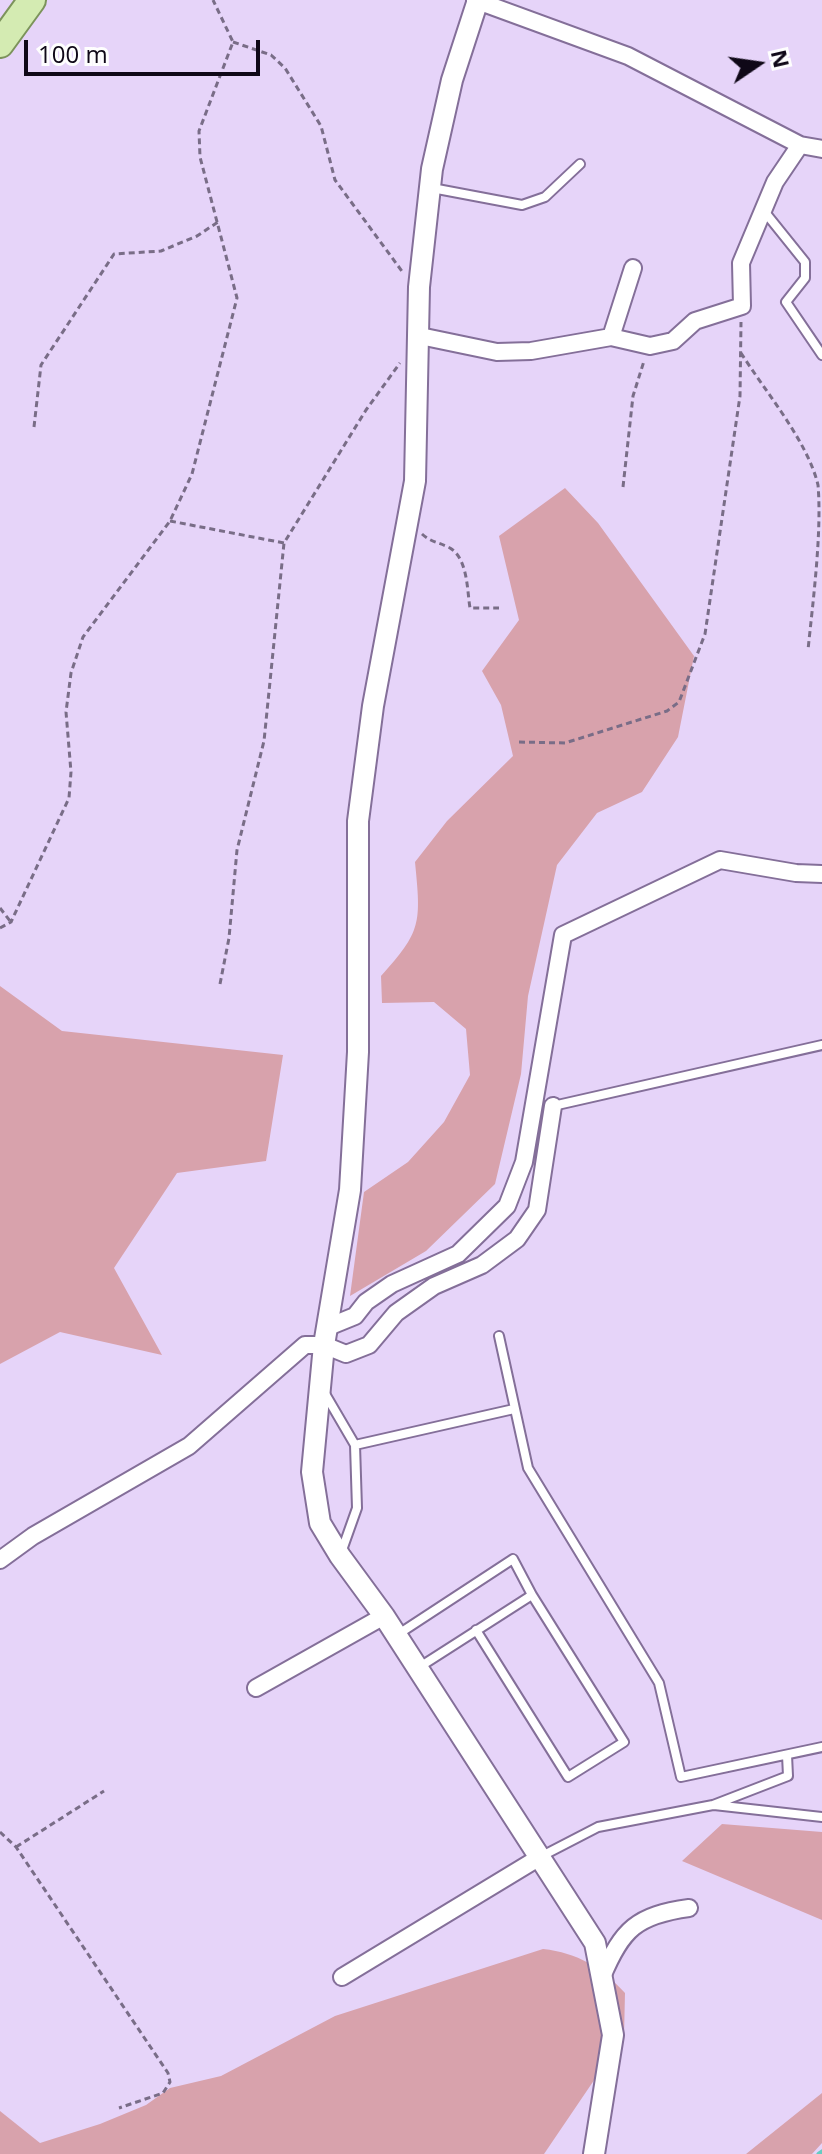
<!DOCTYPE html>
<style>
body{margin:0}
#map{position:relative;width:822px;height:2154px;overflow:hidden;background:#e6d4f9;font-family:"Open Sans",sans-serif}
canvas{display:block}
.north{position:absolute;left:718px;top:24px;width:80px;height:80px;-webkit-text-stroke:6px #fefefe;paint-order:stroke;rotate:77deg;font-size:22px;font-weight:700;line-height:32px;text-align:center;color:#0f0817}
.north::after{content:'';display:block;margin:auto;width:28px;height:36px;background:#0f0817;clip-path:polygon(50% 0,100% 100%,50% 72%,0 100%)}
.scale{position:absolute;left:24px;top:40px;width:236px;height:36px;box-sizing:border-box;border:4px solid #0f0817;border-top:0;padding-left:10px;font-size:24px;line-height:28px;white-space:nowrap;color:#0f0817;-webkit-text-stroke:6px #fefefe;paint-order:stroke}
</style>
<div id="map">
<canvas width="822" height="2154"></canvas>
<div class="north">N</div>
<div class="scale">100 m</div>
</div>
<script>
const ctx = document.querySelector('canvas').getContext('2d');
ctx.lineJoin = 'round';
function fill(path, color) {
  ctx.fillStyle = color;
  ctx.fill(path, 'evenodd');
}
function strokePath(path, color, width, dash) {
  ctx.strokeStyle = color;
  ctx.lineWidth = width;
  ctx.lineCap = dash ? 'butt' : 'round';
  ctx.setLineDash(dash || []);
  ctx.stroke(path);
}
const green = new Path2D(`
 M565 488 598 523 694 656 678 737 642 792 597 813 557 865 528 996 521 1074 495 1184 426 1251 350 1296 364 1192 408 1162 444 1122 470 1075 466 1029 434 1002 382 1003 381 976C422 931 421 923 415 862L447 821 513 756 501 705 482 671 519 620 499 536Z
 M0 986 62 1031 283 1055 266 1161 177 1173 114 1268 162 1355 60 1332 0 1364Z
 M722 1824 822 1832V1920L682 1861Z
 M543 1949C578 1953 601 1967 625 1993L624 2036 544 2154H0V2111L40 2143 100 2124 146 2105 170 2088 221 2076 335 2016Z
 M822 2093V2143L812 2154H746Z`);
const stream = new Path2D(`
 M819 2154 822 2152`);
const path = new Path2D(`
 M233 42 271 55 285 68 321 126 335 180 404 274
 M741 353C765 391 808 442 818 485 822 532 813 601 808 650
 M34 427 41 365 114 254 161 251 197 236 218 222
 M623 487 633 396 644 361
 M170 521 284 543
 M422 534C432 543 439 542 450 548 468 559 467 590 470 608H499
 M519 742 565 743 667 711 679 702 705 634 740 396 741 322
 M0 908 10 921
 M0 928 11 922 69 798 71 772 66 712 71 673 83 637 170 521 192 474 237 298 200 157 199 131 233 42 213 0
 M220 984 229 938 237 850 264 741 284 543 366 410 400 363
 M0 1832 16 1847 168 2073 170 2082 163 2093 119 2108
 M16 1847 104 1791`);
const service = new Path2D(`
 M432 188 522 205 545 197 580 164
 M764 211 805 262V278L786 302 822 355
 M553 1106 822 1045
 M499 1336 528 1468 659 1683 681 1777 822 1747
 M324 1392 355 1445 514 1409
 M341 1553 357 1508 355 1445
 M476 1630 568 1777 624 1742 532 1595
 M397 1635 513 1559 532 1595 418 1668
 M714 1805 822 1817
 M540 1857 598 1827 713 1805 788 1776 787 1755`);
const minor = new Path2D(`
 M475 0 628 56 800 145 822 149
 M420 336 497 352 531 351 611 337 650 346 673 341 695 321 742 306 741 263 775 182 800 145
 M611 337 633 268
 M328 1327 355 1316 366 1302 392 1284 458 1254 507 1206 524 1162 563 935 720 860 796 873 822 874
 M0 1560 33 1536 189 1446 305 1345H324L346 1354 369 1345 396 1313 434 1286 482 1265 517 1239 537 1210 553 1106
 M256 1688 384 1616
 M342 1977 540 1857
 M602 1977C622 1929 637 1915 689 1908`);
const tertiary = new Path2D(`
 M478 0 452 80 432 169 419 287 415 481 373 706 358 821V1052L350 1190 324 1345 312 1472 320 1523 340 1556 384 1616 595 1943 613 2035 594 2154`);
const primary = new Path2D(`
 M0 44 32 0`);
fill(green, '#d8a2ac');
strokePath(stream, '#65ccc2', 5);
strokePath(service, '#846f99', 12);
strokePath(minor, '#846f99', 20);
strokePath(tertiary, '#846f99', 24);
strokePath(primary, '#7c935b', 30);
strokePath(path, '#796d87', 3, [6, 4]);
strokePath(service, '#fff', 8);
strokePath(minor, '#fff', 16);
strokePath(tertiary, '#fff', 20);
strokePath(primary, '#d4ebb2', 26);
</script>
